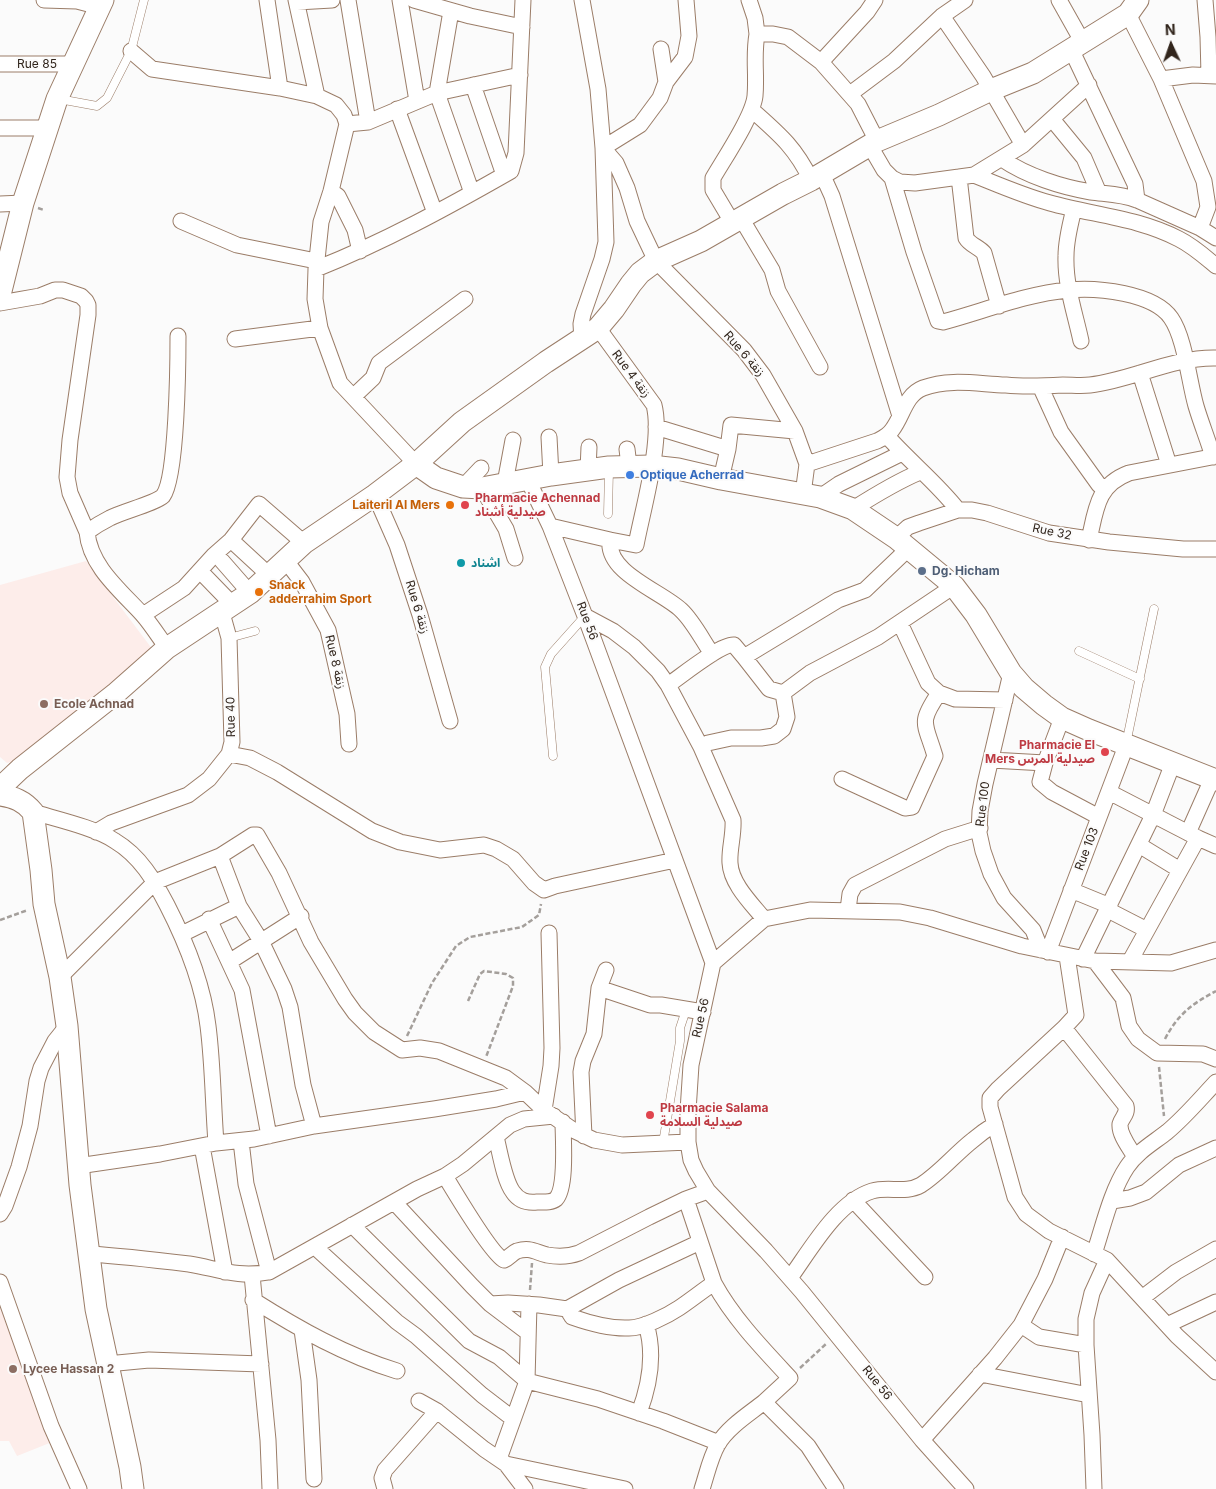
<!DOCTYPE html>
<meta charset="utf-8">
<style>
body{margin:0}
#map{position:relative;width:1216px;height:1489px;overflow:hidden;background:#fbfbfb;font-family:Inter,sans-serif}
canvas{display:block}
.north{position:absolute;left:1146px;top:20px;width:50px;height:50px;-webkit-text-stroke:4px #fbfbfb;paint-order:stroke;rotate:357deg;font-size:14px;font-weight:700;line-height:20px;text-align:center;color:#31251c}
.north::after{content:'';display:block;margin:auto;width:18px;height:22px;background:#31251c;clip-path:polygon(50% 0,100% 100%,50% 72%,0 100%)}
</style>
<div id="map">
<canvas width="1216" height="1489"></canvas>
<div class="north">N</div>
</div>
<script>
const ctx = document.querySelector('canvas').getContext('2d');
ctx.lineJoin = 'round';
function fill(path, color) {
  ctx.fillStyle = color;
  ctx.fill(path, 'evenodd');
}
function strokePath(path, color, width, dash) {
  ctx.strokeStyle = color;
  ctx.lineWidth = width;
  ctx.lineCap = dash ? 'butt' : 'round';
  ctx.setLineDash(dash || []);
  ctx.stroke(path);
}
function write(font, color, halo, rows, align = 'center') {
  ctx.font = font + ' Inter,"Noto Sans Arabic",sans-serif';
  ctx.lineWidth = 4;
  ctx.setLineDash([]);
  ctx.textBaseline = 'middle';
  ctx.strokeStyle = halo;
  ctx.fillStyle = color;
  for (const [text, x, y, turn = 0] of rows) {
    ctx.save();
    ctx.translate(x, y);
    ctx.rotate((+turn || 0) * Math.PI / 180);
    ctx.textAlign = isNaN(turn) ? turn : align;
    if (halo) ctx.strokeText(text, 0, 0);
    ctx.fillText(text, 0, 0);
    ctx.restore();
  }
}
const education = new Path2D(`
 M86 561 153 650 21 759 7 763 0 757V585Z
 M0 1298 52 1442 17 1456 9 1441H0Z`);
const path = new Path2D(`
 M38 208 44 210
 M0 920 28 910
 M468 1001 480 974 484 971 506 974 513 978V986L486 1057
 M407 1036 432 983 456 946 470 937 522 927 539 915 541 904
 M1165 1039C1178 1014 1192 1004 1216 991
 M1159 1067 1164 1116
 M530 1290 532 1263
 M800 1368 827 1343`);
const lane = new Path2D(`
 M59 99 97 106 107 98 131 51 144 0
 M608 514 609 469
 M229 638 255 631
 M1079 651 1140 679
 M1126 744 1154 609
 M553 756 545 667 551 654 585 616
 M663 1143 680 1041V1028L686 1010`);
const street = new Path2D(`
 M44 0 77 1 100 7
 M267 0 280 88
 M296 0 317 96
 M348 0 368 122
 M400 0 417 101
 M414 0 470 16 522 27
 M582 0 598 89 603 148 616 163 627 188 637 221 656 261 744 350 763 375 795 431 807 464 803 494
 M749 0 755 18 757 34H773L788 37 821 62 858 104 877 141
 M1059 0 1082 41
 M1205 0 1208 37 1209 75
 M297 2 332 0
 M451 11 437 93 472 193
 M1128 14 1161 79 1204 181 1208 207 1200 228
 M942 16 983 76 1023 145
 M661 49 666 82
 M1071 49 1135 184 1137 200
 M131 51 152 69 280 88 317 96 336 105 344 115 347 124 331 191 321 222 316 269 315 299 320 328 340 383 416 464
 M821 62 867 12 875 0
 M0 64H73
 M1161 79 1193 75 1216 76
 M473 85 504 175
 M850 94 894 61 942 16 965 0
 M397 109 435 213
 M752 110C779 134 795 147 811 180
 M1052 119 1084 158 1099 193
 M347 124 368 122 437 93 520 75
 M0 128H47
 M870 146 884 170 892 178 900 182 915 183 974 175 1023 145 1089 85
 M1002 159C1027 176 1061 187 1091 192 1106 194 1122 194 1137 200L1200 228 1216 238
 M822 174 832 196 900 416
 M974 175C999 185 1024 196 1050 203 1093 215 1139 218 1179 239 1193 246 1204 256 1216 266
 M959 177 966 238C970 245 979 247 984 253L999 306
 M892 178 914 252 938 321 943 322C984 311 1026 294 1068 290 1097 287 1154 293 1171 318 1185 338 1189 382 1196 406 1201 423 1208 440 1213 457
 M331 191 338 196 355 230 360 251
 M0 204 23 203
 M1074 209C1070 225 1066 240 1066 256 1065 285 1075 313 1081 341
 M741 218 772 270 778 291 820 367
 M181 221 237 245 316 261
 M732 222 713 190V178C724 159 753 116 755 96 757 74 753 57 757 34
 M316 269C384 242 448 207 511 171L516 153 523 0
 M0 303 40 296 55 290H63L81 296 86 301 88 305V315L70 440 67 477 70 493 87 532
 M598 328 654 405C663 440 643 508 636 545L610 540
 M235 339 320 328
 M582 340 581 324 583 314 602 259 606 242 603 148 640 125 660 98 666 82 685 57 689 36 686 0
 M1140 373 1169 465
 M1040 386 1061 432 1099 485 1105 488
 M354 396 373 378 379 363 465 299
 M656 427 728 449
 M887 436C910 462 937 483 958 510
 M549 437 551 475
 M627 449 629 466
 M807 464 877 441C883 438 888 436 892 430 903 416 905 395 923 388 950 378 977 384 1006 385 1025 387 1044 386 1063 385 1072 385 1081 386 1090 385 1133 380 1172 357 1216 358
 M588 470 589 447
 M721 479 728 449 731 425 795 431
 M528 480 550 526 585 616 713 963 691 1065 688 1111V1142L691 1160 696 1171 708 1191 766 1251 802 1292 922 1440 966 1489
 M505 483 513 440
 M463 487 481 468
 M482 488 506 529 515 558
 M375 495 397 545 420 615 450 721
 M820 497 839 484 902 453
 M853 509C875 495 896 482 920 472
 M550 526 610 540C606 573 661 591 681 610 693 621 703 641 712 654
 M896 538 908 527 919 523 958 510H972L987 513 1049 533 1109 542 1183 549H1216
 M231 540 270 576
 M1089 540C1096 509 1097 485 1129 473L1216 456
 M222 561 250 593
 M286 561 302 582 328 630 347 714 349 744
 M200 571 233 605
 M143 615 184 588 214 555 231 540 259 504 304 543
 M585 616 613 631 634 647 658 671 668 685 701 747 733 820C734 835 729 849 730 863 731 884 752 904 764 919
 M900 623 928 683 939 693 955 699 1005 700
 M167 648C159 637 151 624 142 614 120 590 90 566 87 532 94 527 102 522 110 518 121 512 156 503 163 496 177 478 178 363 178 336
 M744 657 769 689 783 693
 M1011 673 985 784 980 811 979 833 983 851 991 874 1004 898 1033 930 1041 950
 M668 685C680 677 722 643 734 645L744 657 838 600 865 590 909 548
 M1062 718 1045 763 1040 782 1052 792 1099 817
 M701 747 708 743 731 738H761L774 736 783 729 787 717 783 693 810 673 878 637 954 586
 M229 754 250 758 277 772 372 831 400 842 440 850 484 845 496 849 513 859 534 883 544 890 555 886 675 860
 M991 760 1045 763
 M842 779 905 808 912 807 935 756C925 722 918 724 939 693
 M1109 792 1198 838
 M33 812C56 819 96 828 115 841 140 856 154 880 167 905 186 942 203 984 208 1026 213 1065 213 1104 216 1143
 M96 832 111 823 188 795 209 779 229 754 232 742 229 638 222 613
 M1188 833 1212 779
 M1139 845 1180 870
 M220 856 239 906 261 941 284 989 290 1007 303 1085 314 1126
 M1071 890 1110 906
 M848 910 850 894 855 885 945 839 980 828
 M1108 910 1147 930
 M209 919 242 990 269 1136
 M182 934 239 906
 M1048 952 1126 746
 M1067 956 1076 1015 1064 1028 998 1089 990 1098V1107L1015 1197 1026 1214 1049 1231 1107 1260 1177 1336 1216 1372
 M1083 959 1153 815 1173 763
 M1095 961 1123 998 1129 1026 1138 1039 1157 1053 1203 1054 1216 1059
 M1130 961 1198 838 1216 846
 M229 962 301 916
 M713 963 764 919 810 910 900 912 930 918 1022 946 1095 961 1171 963 1216 950
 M60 977 155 882 220 856 253 835H257L279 873 311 942 345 999 355 1013 374 1032 402 1050 420 1048 439 1051 506 1078 525 1092 544 1110 573 1130 594 1140 622 1145 688 1142
 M599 988 650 1005H661L703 1012
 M1064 1028 1126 1106C1128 1114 1122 1117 1120 1124 1119 1135 1130 1148 1135 1157
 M544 1110 551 1066 552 1048 549 933
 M584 1136 581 1072 583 1061 594 1034 599 988 606 970
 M496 1137C500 1152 504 1180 513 1192 519 1201 527 1203 537 1202 543 1202 551 1203 556 1199 567 1187 563 1138 563 1122
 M241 1141 246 1184 269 1272
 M202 1146 225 1272
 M78 1166 160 1154 216 1143 254 1139 314 1126 434 1109 496 1099 525 1092
 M445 1176C454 1191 492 1255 504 1260 509 1258 512 1253 517 1251 530 1247 535 1252 547 1255 558 1257 568 1257 579 1253L649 1217 686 1199 708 1191
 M686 1199 714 1283C733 1318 763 1349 790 1378L764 1402 808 1446 836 1489
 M853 1200 925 1277
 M1112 1201 1130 1198 1146 1192 1179 1165 1216 1148
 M395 1203 472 1286 490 1304 527 1332
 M0 1214 5 1206 19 1167 30 1126 37 1081 41 1068 55 1041 67 1026
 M352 1225 469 1341 499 1357 527 1381 598 1399 663 1421 719 1443
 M315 1247 397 1322 416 1336 482 1395 512 1418
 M89 1254C122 1256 156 1260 189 1264 219 1269 238 1278 269 1272L417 1189 445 1176 463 1164 510 1125 524 1119 554 1116
 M1094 1254C1103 1227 1111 1191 1127 1167 1137 1152 1153 1143 1167 1132 1185 1117 1200 1099 1216 1082
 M252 1275 268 1440 270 1489
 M790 1278C811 1249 837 1202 872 1191 889 1186 905 1194 921 1185 940 1173 955 1154 973 1140 980 1134 987 1129 995 1124
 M0 1282 51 1426 79 1489
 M1142 1298 1176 1272 1216 1249
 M253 1300C299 1329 345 1355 397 1371
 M490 1304 508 1303 539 1305 567 1309 619 1280 700 1242
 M567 1309 572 1317C589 1323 610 1329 629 1328 643 1328 667 1316 679 1308 691 1300 702 1291 714 1283
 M1021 1325 1039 1337 1086 1345
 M1167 1325 1216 1302
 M302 1330 309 1380 314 1479
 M107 1364 149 1360 261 1364
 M980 1374 1089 1395
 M419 1401 437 1411 484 1449 506 1464 525 1489
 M639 1413C650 1384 655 1353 646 1324
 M922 1440 995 1358 1021 1325 1045 1279 1062 1237
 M499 1459 527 1381 529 1304
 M506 1464 625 1489
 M385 1489 382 1478 385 1470 437 1411
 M702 1489C707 1474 710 1458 718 1444 728 1427 749 1414 764 1402
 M1094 1489 1092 1435 1086 1345V1319L1092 1293 1107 1260`);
const secondary = new Path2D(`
 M0 295 23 203 57 99 103 0
 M416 464 436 478 463 487 482 488 551 475 609 467 651 466 678 469 721 479 820 497 853 509 896 538 954 586 976 615 1011 673 1024 688 1044 705 1062 718 1089 730 1216 780
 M0 788 20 769 115 694 167 648 250 593 304 543 375 495 416 464 462 422 546 362 598 328 614 309 631 284 640 273 656 261 701 241 783 194 811 180 877 141 939 115 991 90 1033 73 1128 14 1138 0
 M0 795C14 797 24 801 33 812L41 870 44 904 60 977 67 1026 80 1185 96 1309 130 1467 133 1489`);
const markers = [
 [630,475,5,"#3f7fe0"],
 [450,505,5,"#e8710a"],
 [465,505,5,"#e0444e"],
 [461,563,5,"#0f9aa8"],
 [922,571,5,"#5c6f8a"],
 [259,592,5,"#e8710a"],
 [44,704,5,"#8d6e63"],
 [1105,752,5,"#e0444e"],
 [650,1115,5,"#e0444e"],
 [13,1369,5,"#8d6e63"]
];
const streetNames = [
 ["Rue 85",37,64],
 ["Rue 6 زنقة",744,354,49],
 ["Rue 4 زنقة",631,374,53],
 ["Rue 32",1052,532,12],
 ["Rue 6 زنقة",417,607,73],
 ["Rue 56",587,621,69],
 ["Rue 8 زنقة",335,662,77],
 ["Rue 40",231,717,-91],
 ["Rue 100",983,804,-83],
 ["Rue 103",1087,849,-69],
 ["Rue 56",701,1018,-77],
 ["Rue 56",877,1383,51]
];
const shopNames = [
 ["Optique Acherrad",640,475]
];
const healthNames = [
 ["Pharmacie Achennad",475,498],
 ["صيدلية أشناد",475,512],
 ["Pharmacie El",1095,745,"right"],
 ["Mers صيدلية المرس",1095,759,"right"],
 ["Pharmacie Salama",660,1108],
 ["صيدلية السلامة",660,1122]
];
const foodNames = [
 ["Laiteril Al Mers",440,505],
 ["Snack",269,585,"left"],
 ["adderrahim Sport",269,599,"left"]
];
const cultureNames = [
 ["اشناد",471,563]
];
const serviceNames = [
 ["Dg. Hicham",932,571]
];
const educationNames = [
 ["Ecole Achnad",54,704],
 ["Lycee Hassan 2",23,1369]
];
fill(education, '#fdedea');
strokePath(lane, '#9b7d68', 9);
strokePath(street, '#9b7d68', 17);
strokePath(secondary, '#9b7d68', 23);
strokePath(path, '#a49f9b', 2.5, [5, 2.5]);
strokePath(lane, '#fff', 8);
strokePath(street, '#fff', 15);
strokePath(secondary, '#fff', 21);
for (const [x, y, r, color] of markers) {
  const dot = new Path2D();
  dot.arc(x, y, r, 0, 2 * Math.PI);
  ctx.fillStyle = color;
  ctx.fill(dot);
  strokePath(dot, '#fbfbfb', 2);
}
write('12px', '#31251c', '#fbfbfb', streetNames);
write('bold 12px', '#366cbe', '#fbfbfb', shopNames, 'left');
write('bold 12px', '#be3a42', '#fbfbfb', healthNames, 'left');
write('bold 12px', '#c56008', '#fbfbfb', foodNames, 'right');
write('bold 12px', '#0d838f', '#fbfbfb', cultureNames, 'left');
write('bold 12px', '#4e5e75', '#fbfbfb', serviceNames, 'left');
write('bold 12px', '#785e54', '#fbfbfb', educationNames, 'left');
</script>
